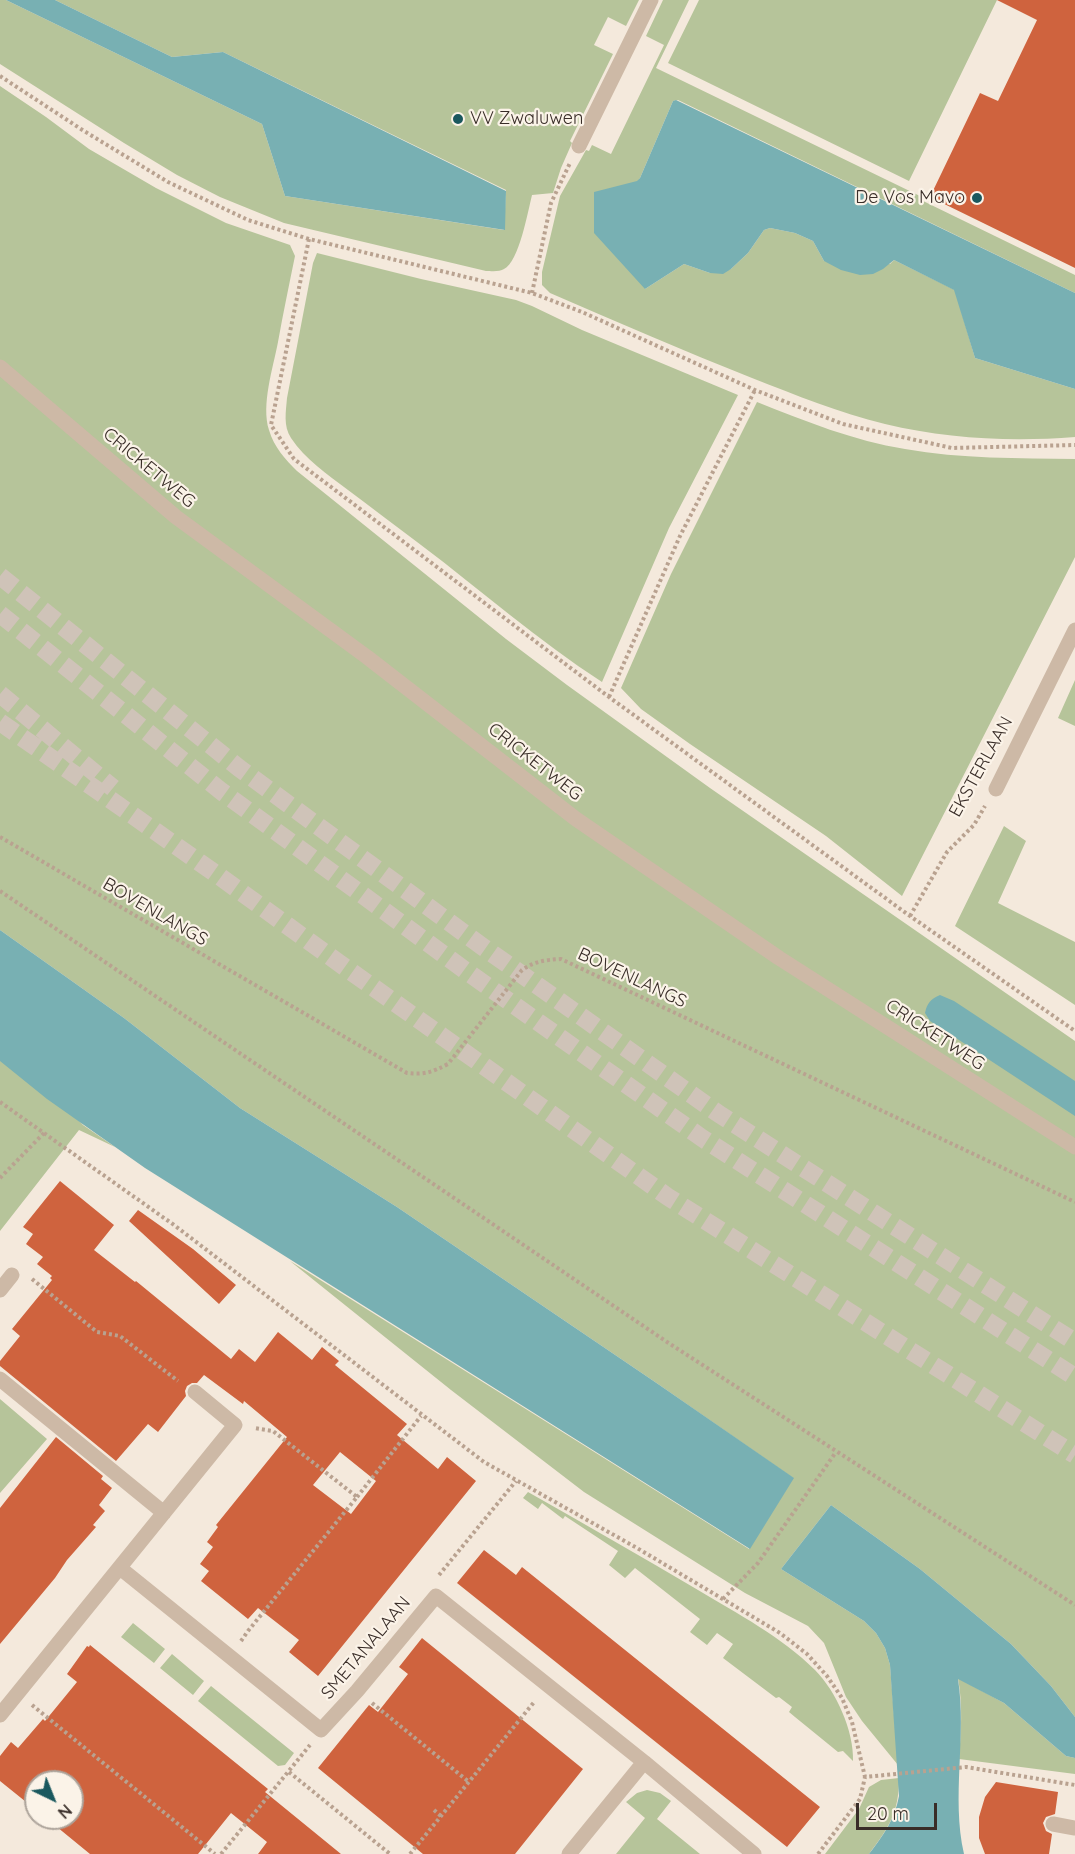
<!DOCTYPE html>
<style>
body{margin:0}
#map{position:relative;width:1075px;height:1854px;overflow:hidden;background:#f4e9dc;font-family:Quicksand,sans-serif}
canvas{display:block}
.north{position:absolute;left:24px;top:1770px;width:60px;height:60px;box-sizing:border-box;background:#fbf3e8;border:2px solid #ada49b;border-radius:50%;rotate:137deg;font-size:16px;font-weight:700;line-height:24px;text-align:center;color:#392d28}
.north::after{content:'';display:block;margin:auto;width:21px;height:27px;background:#1a585e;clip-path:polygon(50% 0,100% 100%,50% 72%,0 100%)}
.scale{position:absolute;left:856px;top:1803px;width:81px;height:27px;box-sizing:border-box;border:3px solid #392d28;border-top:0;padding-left:8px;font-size:18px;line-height:21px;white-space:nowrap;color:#392d28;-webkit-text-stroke:4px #fbf3e8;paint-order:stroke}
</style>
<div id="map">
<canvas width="1075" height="1854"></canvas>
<div class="north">N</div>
<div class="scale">20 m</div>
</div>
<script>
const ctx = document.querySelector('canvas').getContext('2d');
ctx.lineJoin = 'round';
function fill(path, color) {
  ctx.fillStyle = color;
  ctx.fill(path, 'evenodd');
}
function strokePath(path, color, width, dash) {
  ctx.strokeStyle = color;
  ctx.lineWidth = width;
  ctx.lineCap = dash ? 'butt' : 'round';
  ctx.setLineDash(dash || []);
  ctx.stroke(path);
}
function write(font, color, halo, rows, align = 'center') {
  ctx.font = font + ' Quicksand,sans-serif';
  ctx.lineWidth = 4.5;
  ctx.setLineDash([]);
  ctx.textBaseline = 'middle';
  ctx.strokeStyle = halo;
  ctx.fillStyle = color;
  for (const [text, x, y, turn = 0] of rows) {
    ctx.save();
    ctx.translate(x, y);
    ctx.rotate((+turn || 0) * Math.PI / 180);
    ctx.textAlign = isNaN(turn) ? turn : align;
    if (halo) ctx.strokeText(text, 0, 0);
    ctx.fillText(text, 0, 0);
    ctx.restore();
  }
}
const green = new Path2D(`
 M0 0H6L262 124 285 196 504 230 506 190 223 52 172 57 55 0H639L626 26 608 17 594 45 613 54 570 141 572 143 561 168 553 193 532 195C528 211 519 262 504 269 500 272 491 271 486 271L284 223 220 197 177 175 124 143 0 64Z
 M663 0H689L656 68 922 197 921 200 1075 275V293L678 100 673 101 640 178 638 181 645 289 684 264 710 273 731 269 748 253 764 230 770 228 795 233 813 241 824 261 890 264 894 260 955 290 975 358 1075 389V437C1012 442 947 439 885 424 839 413 796 395 752 378 684 351 617 322 550 293L542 285V272L560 196 586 150 589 151 592 145 611 154 664 45 646 36Z
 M699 0H997L909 181 668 63Z
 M0 86 46 117 89 149 156 188 226 223 290 245 295 256C289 285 283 314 278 342 273 368 261 405 269 430 274 447 285 459 297 471L506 639 567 685 710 788 1075 1041V1717L1051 1686 1011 1644 920 1569 831 1505 781 1569 864 1621 876 1633 885 1648 890 1665 898 1765 862 1721 846 1697 824 1643 808 1626 745 1593 584 1492 451 1390 290 1261 749 1549 793 1478 658 1384 397 1207 240 1108 124 1018 0 930Z
 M317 253 421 279 516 300 532 306 582 330 738 395 669 528 602 682C537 640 482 591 421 545 396 526 372 508 348 490 328 475 305 459 291 438 283 426 286 411 287 398L313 263Z
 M757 402C805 421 854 441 905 449 961 459 1019 458 1075 459V557L902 896 826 836 690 744 641 709 621 688 671 574Z
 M1075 680V726L1058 718Z
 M1004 826 1026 841 998 903 1075 942V1005L955 926Z
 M0 1036 83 1125 115 1147 79 1130 0 1231Z
 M0 1399 47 1439 0 1493Z
 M528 1492C585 1524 642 1557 698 1590 738 1614 782 1637 815 1670 836 1691 854 1731 853 1761L843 1751 838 1752 795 1717 789 1712 792 1707 779 1697 776 1698 723 1658 733 1644 717 1633 707 1645 690 1632 700 1619 635 1568 625 1578 609 1565 618 1551 565 1516 563 1519 542 1503 538 1509 523 1498Z
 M133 1623 165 1649 154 1663 121 1637Z
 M172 1654 204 1681 193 1695 160 1668Z
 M958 1678 1004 1703 1066 1756 1075 1758V1774L959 1759C961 1732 963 1705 958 1678Z
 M211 1686 294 1753 285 1765 278 1766 198 1701Z
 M899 1778C899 1813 889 1827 869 1854H825L859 1809 869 1787 881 1780Z
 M647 1790 660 1793 671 1801 657 1819 700 1854H616L645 1818 626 1802 637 1793Z`);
const water = new Path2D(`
 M6 0H55L172 57 223 52 506 191 505 230 285 196 262 124Z
 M676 100 1075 293V389L975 358 954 290 894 260 883 269 873 274 860 275 841 270 824 261 813 241 795 233 770 228 764 230 748 253 731 269 723 274 710 273 684 264 645 289 594 233V192L637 181 640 178 673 101Z
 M0 930 124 1018 240 1108 397 1207 658 1384 794 1478 750 1549 145 1168 47 1099 0 1061Z
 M940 995 954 1001 1075 1081V1116L930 1021 925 1013C927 1003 931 999 940 995Z
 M831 1505 920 1569 1011 1644 1051 1686 1075 1717V1758L1066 1756 1004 1703 958 1679C967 1737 951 1796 964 1854H869C883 1836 895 1819 899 1796L890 1665 885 1648 876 1633 864 1621 781 1569Z`);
const building = new Path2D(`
 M997 0H1075V268L930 197 980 93 998 101 1037 20Z
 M60 1181 114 1225 94 1250 135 1282 136 1281 231 1359 239 1349 255 1362 278 1332 312 1360 322 1347 339 1361 335 1365 407 1424 397 1435 438 1469 447 1457 476 1481 318 1676 289 1652 299 1640 258 1608 248 1619 201 1581 209 1571 200 1564 213 1547 207 1542 218 1527 216 1525 287 1437 244 1401 243 1404 204 1375 197 1383H192L187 1386 185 1391 186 1396 158 1432 148 1424 116 1461 0 1366V1361L20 1336 12 1329 52 1280 50 1278 52 1276 37 1264 43 1257 26 1244 33 1234 23 1227ZM340 1452 376 1481 351 1514 313 1485Z
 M138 1210 193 1249 236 1285 219 1304 129 1221Z
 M56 1437 103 1476 101 1479 112 1488 99 1505 105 1511 93 1525 96 1527 67 1560 55 1578 0 1644V1508Z
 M484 1550 516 1575 522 1567 820 1807 787 1847 457 1583Z
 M422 1638 583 1769 515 1854H423L318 1768 369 1705 378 1712 408 1674 399 1667Z
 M90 1645 268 1789 265 1792 341 1854H258L267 1842 231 1813 198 1854H90L46 1818H72V1782H36V1810L0 1781V1756L11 1742 18 1748 43 1719 45 1721 77 1682 67 1674 87 1646 89 1647Z
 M996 1782 1058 1792 1055 1814 1046 1817 1043 1823 1046 1831 1052 1834 1049 1854H985L979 1838V1817L985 1797Z`);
const highwayTunnel = new Path2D(`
 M0 576 239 768 483 947 719 1114 1075 1342
 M0 614 221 791 466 971 702 1138 1075 1377
 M0 694 113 788
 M0 722 219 876 339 963 668 1197 1075 1455`);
const path = new Path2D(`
 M0 76 84 131 168 182 248 220 309 239 532 293 582 312 755 390 843 424 952 448 1075 445
 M309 239 271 425 294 459 609 697 910 916 1075 1031
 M532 293 551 203 570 163
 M609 697 680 536 755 390
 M0 837 407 1073C425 1075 432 1072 448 1064L522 970C535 961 545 960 561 959L1075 1202
 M0 891 670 1344 1075 1605
 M910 916 947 852 974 825 985 806
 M0 1102 174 1225 484 1462 637 1548 780 1633 807 1654 827 1676 842 1698 852 1722 865 1777
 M0 1178 44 1133
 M32 1279 97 1332 120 1336 178 1381
 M357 1497 421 1416
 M439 1575 516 1481
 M723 1599 758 1563 836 1452
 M241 1641 248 1631 357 1497 273 1431 254 1428
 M372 1703 469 1782
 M32 1705 215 1854
 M289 1772 390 1854
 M434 1810 441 1816
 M221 1854 310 1745
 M410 1854 535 1701
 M818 1854 860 1799 865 1777 966 1767 1075 1785`);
const minor = new Path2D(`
 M579 146 651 0
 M0 367 176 517 367 657 576 819 779 958 1075 1147
 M996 789 1075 630
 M0 1290 12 1275
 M0 1379 164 1513
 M120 1568 321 1730 357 1691 436 1596 644 1762 754 1854
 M0 1715 235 1425 195 1392
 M1053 1824 1075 1828
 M569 1854 644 1762`);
const markers = [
 [458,119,6,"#1a585e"],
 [977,198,6,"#1a585e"]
];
const poiNames = [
 ["VV Zwaluwen",470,119],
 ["De Vos Mavo",965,198,"right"]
];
const streetNames = [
 ["CRICKETWEG",149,468,40],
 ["CRICKETWEG",535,762,38],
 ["EKSTERLAAN",981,767,-61],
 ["BOVENLANGS",155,912,30],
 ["BOVENLANGS",632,978,25],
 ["CRICKETWEG",935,1035,33],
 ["SMETANALAAN",366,1648,-50]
];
fill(green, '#b6c49a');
fill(water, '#78b0b3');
fill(building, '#cf633e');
strokePath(highwayTunnel, '#cfc3b8', 18, [18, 9]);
strokePath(path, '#b9a290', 4, [3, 3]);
strokePath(minor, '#cdb9a6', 15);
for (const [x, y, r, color] of markers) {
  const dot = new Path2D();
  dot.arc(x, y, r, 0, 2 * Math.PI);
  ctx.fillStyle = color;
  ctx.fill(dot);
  strokePath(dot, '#fbf3e8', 2);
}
write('18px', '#392d28', '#fbf3e8', poiNames, 'left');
write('18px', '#392d28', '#fbf3e8', streetNames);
</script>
